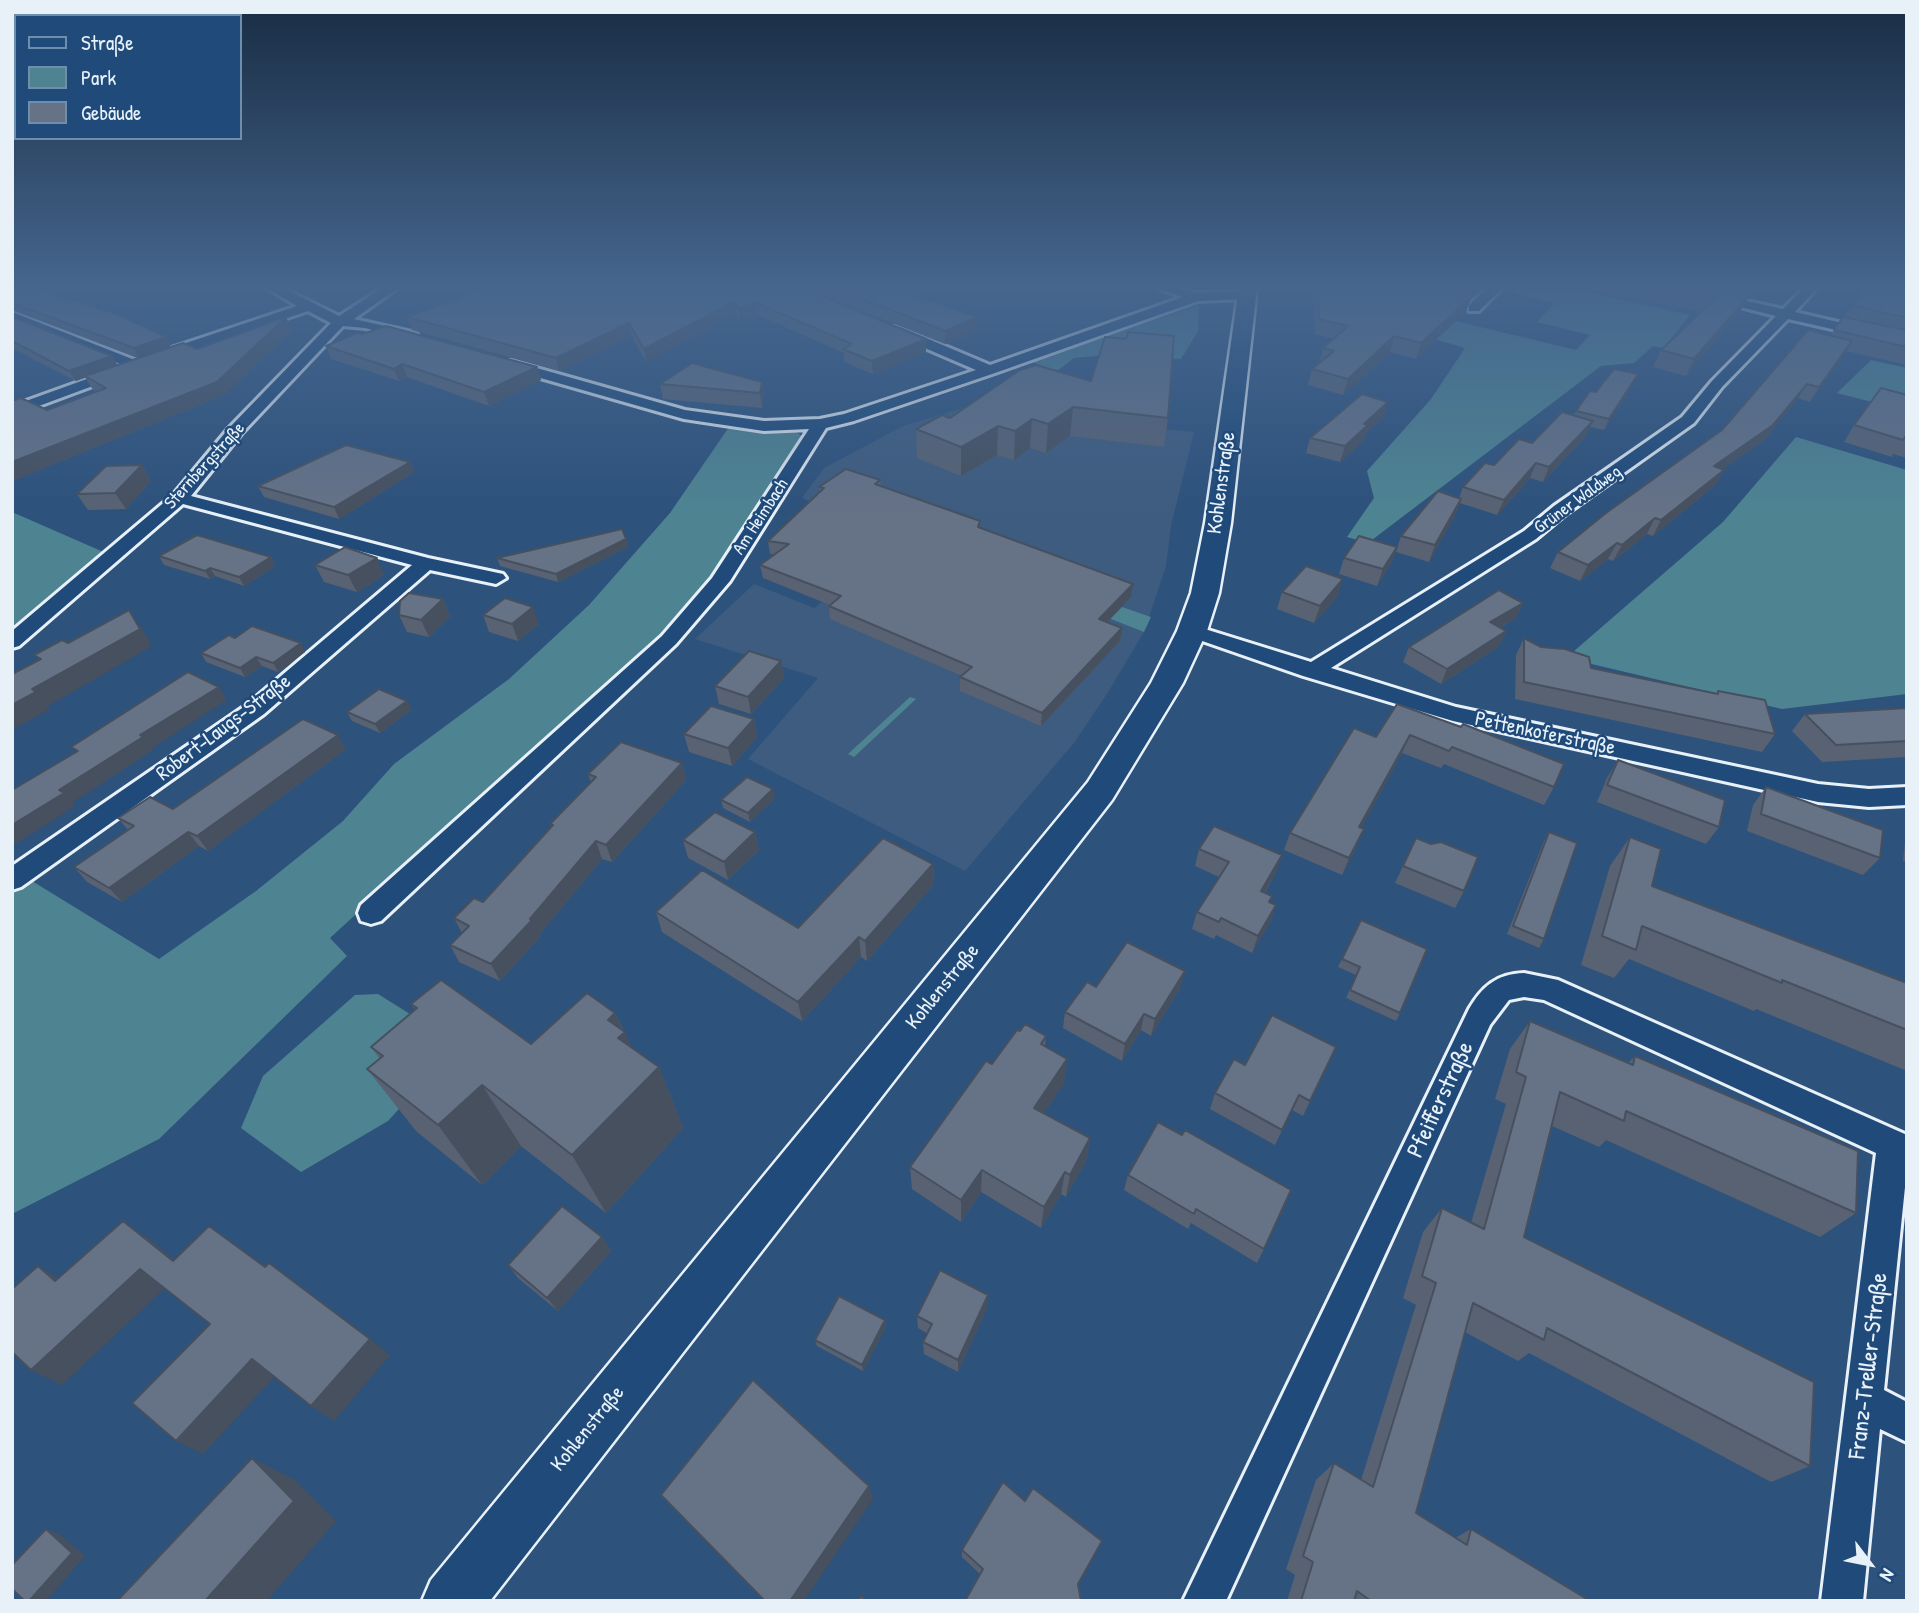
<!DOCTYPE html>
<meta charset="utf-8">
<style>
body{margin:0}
#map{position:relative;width:1919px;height:1613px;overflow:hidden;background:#2d527c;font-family:"Patrick Hand",sans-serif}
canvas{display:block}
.frame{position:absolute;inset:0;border:14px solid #e8f1f8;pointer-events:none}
.legend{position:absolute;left:14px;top:14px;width:228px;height:126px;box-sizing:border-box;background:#1f4a7a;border:2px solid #6f8dac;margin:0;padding:9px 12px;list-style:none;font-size:21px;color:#e8f1f8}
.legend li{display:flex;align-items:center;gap:14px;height:35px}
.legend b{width:35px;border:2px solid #6f8dac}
.north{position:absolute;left:1835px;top:1529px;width:70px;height:70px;-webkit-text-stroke:5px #1f4a7a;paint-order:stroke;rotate:122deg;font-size:19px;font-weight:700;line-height:28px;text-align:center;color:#e8f1f8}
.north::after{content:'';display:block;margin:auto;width:24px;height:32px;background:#e8f1f8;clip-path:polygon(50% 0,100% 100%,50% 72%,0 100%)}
</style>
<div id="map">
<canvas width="1919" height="1613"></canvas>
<div class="frame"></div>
<ul class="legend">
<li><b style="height:9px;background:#1f4a7a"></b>Straße</li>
<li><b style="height:19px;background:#4e8492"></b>Park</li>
<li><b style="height:19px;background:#667286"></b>Gebäude</li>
</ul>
<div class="north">N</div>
</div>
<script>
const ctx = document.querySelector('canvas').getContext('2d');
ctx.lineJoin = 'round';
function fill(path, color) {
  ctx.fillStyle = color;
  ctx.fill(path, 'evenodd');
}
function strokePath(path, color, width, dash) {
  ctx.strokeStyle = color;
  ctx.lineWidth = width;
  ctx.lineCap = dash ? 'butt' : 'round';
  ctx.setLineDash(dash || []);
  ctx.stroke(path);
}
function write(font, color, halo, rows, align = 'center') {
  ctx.font = font + ' "Patrick Hand",sans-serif';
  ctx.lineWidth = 5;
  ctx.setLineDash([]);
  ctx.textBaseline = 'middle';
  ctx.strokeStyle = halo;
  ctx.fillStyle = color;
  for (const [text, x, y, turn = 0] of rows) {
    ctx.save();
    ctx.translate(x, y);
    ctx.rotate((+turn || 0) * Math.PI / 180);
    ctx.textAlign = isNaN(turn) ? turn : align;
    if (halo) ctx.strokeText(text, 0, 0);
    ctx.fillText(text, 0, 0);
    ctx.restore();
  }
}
const built = new Path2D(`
 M1009 394 1165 429 1194 432 1171 526 1166 566 1144 632 1107 694 1074 743 965 871 748 759 818 678 695 639 754 584 814 608 902 538 802 498 824 468 903 426Z`);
const green = new Path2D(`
 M1517 287H1563L1690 315 1664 348 1653 346 1634 363 1601 366 1368 543 1347 537 1374 498 1367 471 1431 399 1465 348 1401 329 1422 313 1576 350 1590 335 1537 322 1555 303 1511 292Z
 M1199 305 1198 331 1181 359 1106 355 1074 358 1057 371 1032 362Z
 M1871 360 1907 368V411L1837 393Z
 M729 427 797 432 804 438 706 587 680 617 330 938 347 956 159 1139 12 1214V892L32 881 159 959 256 891 343 821 394 764 509 679 589 605 670 513Z
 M1796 437 1907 470V694L1782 709 1566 658 1723 522Z
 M12 512 108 554 12 634Z
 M1045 593 1115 614 1122 607 1151 617 1144 632Z
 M910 697 916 699 854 757 848 754Z
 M378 994 458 1044 388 1121 301 1172 241 1128 263 1076 355 995Z`);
const street = new Path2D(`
 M265 287H281L339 316 384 287H399L354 319 416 333 418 336 411 340 365 328 343 326 241 434 191 496 428 558 503 574 506 578 496 584 430 570 264 714 21 887 12 890V866L248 704 412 565 183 504 19 646 12 648V631L174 494 229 428 331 323 308 311 166 359H156L154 356 156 353 297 306Z
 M1153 287H1174L1196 293 1247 291 1253 295 1247 299 1198 301 995 373 854 421 826 428 730 581 676 644 381 921 371 924 361 921 358 913 361 905 662 636 712 578 809 429 764 431 684 419 502 367 500 364 502 361H512L685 410 764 421 820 419 844 414 976 370 890 333V327H900L990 365 1183 297Z
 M1489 287H1503L1479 311H1469V305Z
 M1661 287H1684L1783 309 1805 287H1818L1795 312 1907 338V346L1788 319 1722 387 1694 423 1566 514 1536 539 1331 668 1456 707 1818 784 1869 789 1907 787V805L1869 807 1818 802 1453 721 1303 676 1185 635 1182 631 1185 627 1192 625 1311 662 1524 531 1554 506 1682 417 1712 381 1776 316Z
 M12 312 140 362 142 365 135 369 130 368 12 321Z
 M120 367 127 371 125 374 12 416V406Z
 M1524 973 1558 980 1907 1135V1168L1884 1390 1907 1402V1442L1880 1429 1863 1601H1821L1876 1153 1544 1000 1524 997 1509 1000 1490 1025 1226 1601H1183L1469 1009C1482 987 1496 974 1524 973Z`);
const secondary = new Path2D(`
 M1239 287H1257L1231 523 1219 593 1207 631 1183 683 1112 800 490 1601H422L431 1580 1088 782 1151 683 1177 631 1191 593 1205 523Z`);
const wall = new Path2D(`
 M12 287 44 291 171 347 197 349 292 330 224 395 12 481V401L47 410 96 391 93 390 85 377 76 381 12 348V317L112 356 117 365 138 358 12 310Z
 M470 287H799L926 339V352L873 374 844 362V353L758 315 740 322 736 314 646 362 632 336 559 371 412 330 407 317 482 289Z
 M802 287H917L905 292 977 330 945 344Z
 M1292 287H1451L1472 296 1466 311 1416 359 1390 352 1343 395 1308 385 1312 369 1319 363 1323 348 1333 339 1315 334 1314 289Z
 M1574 287H1758L1749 299 1747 298 1741 310 1686 376 1653 367 1661 350 1701 312 1630 297 1628 299Z
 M1862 287H1907V365L1846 351 1810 402 1798 398 1764 440 1723 469 1724 470 1715 485 1653 536 1647 534 1613 561 1608 559 1580 581 1550 568 1558 552 1722 430 1830 336 1844 317 1862 291H1859Z
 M363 334 537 367 541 380 489 406 407 377 399 381 331 359 326 346Z
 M1020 370 1168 418 1164 447 1070 436 1046 453 1030 448 1014 460 997 455 961 476 917 458 916 429 950 418Z
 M762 382 764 397 762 408 663 399 660 384Z
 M1633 385 1604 430 1590 427 1586 436 1543 482 1530 478 1497 515 1460 503 1455 515 1429 562 1396 552 1401 536 1459 498 1463 487 1494 465 1574 415 1576 411 1596 392Z
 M1907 395V458L1893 454 1892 457 1844 442 1854 425Z
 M1384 417 1365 434 1363 441 1340 462 1306 453 1310 438Z
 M410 462 414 472 339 519 264 497 258 486Z
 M142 465 151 481 126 509 88 510 77 494Z
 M880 480 881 486 980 528 1131 597 1107 622 1122 628 1120 641 1041 726 960 691V677L962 676 830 619 829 606 830 605 763 578 760 565 775 554H770L768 541 820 492 819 487Z
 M626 539 628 547 558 582 500 566 497 558Z
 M1397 547 1391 563 1377 586 1339 574 1344 558Z
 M159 556 271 557 275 566 244 586 215 576 210 579 164 565Z
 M315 565 384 575 357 592 324 582Z
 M1282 592 1338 596 1314 623 1277 609Z
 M443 599 450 616 429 637 407 632 399 615Z
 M1523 603 1516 618 1500 628 1506 631 1499 646 1441 684 1403 662 1409 647Z
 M483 615 539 624 518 641 489 632Z
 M235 638 305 652 278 672 262 666 245 677 206 662 201 653Z
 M1524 638 1541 647 1591 668 1716 694 1718 691 1775 734 1762 752 1515 699 1516 655Z
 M781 661 784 678 751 714 719 704 715 686Z
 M1397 704 1554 787 1544 805 1444 764 1441 768 1402 753 1361 828 1357 846 1342 875 1284 850 1290 833 1376 737Z
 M1907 708V757L1822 762 1792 731 1805 714Z
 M412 709 380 733 352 721 347 712Z
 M754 719 757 737 732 766 689 752 684 734Z
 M346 749 208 851 199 846 122 902 87 882 74 867 128 830 118 818 173 809Z
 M1618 760 1719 827 1706 844 1597 802 1607 778Z
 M682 763 686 780 612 862 602 859 539 935 540 937 500 981 459 962 450 945 462 933 454 918 483 902 551 827 550 824 591 782 588 774Z
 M1766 787 1880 858 1863 875 1747 831 1753 805Z
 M775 798 750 822 723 808 721 800Z
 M755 832 759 850 728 880 688 858 683 840Z
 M1549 832 1544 939 1539 948 1507 934 1544 841Z
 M1906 833H1907V862L1903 861Z
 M1630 837 1652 886 1907 983V1071L1756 1009 1754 1011 1629 959 1614 978 1581 965 1610 866Z
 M1416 838 1464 891 1455 908 1395 883Z
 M1199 849 1276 872 1265 893 1272 896 1270 903 1276 905 1270 922 1252 953 1216 935 1214 939 1192 929 1197 912 1219 877 1195 866Z
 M933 864 934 884 867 961 861 957 802 1021 662 932 656 912 798 928Z
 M1361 920 1400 1013 1396 1021 1346 998 1356 975 1338 967Z
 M1096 987 1180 988 1151 1036 1141 1030 1122 1061 1063 1028 1065 1012Z
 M411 1004 531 1044 615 1013 632 1048 659 1067 683 1128 606 1213 521 1146 482 1185 416 1131 367 1069 380 1059 371 1047 415 1010Z
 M1530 1021 1628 1063 1635 1056 1856 1213 1820 1237 1606 1140 1599 1147 1552 1126 1524 1237 1810 1466 1771 1482 1529 1353 1518 1361 1465 1332 1416 1513 1455 1538 1471 1529 1590 1601H1287L1295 1575 1286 1569 1316 1480 1334 1463 1361 1480 1416 1305 1403 1298 1423 1232 1442 1208 1471 1223 1506 1104 1495 1099 1510 1049Z
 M1020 1031 1046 1036 1045 1046 1067 1059 1064 1083 1044 1113 1090 1138 1086 1161 1066 1197 1061 1194 1041 1228 981 1192 961 1222 912 1189 910 1167Z
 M1336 1047 1303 1116 1292 1110 1275 1145 1210 1109 1215 1093 1245 1065Z
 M1158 1122 1264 1249 1257 1263 1191 1223 1188 1229 1124 1190 1128 1175Z
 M602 1237 611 1251 558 1311 518 1278 508 1265Z
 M987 1308 958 1372 924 1354 923 1342 928 1334 918 1328 917 1316Z
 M885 1320 886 1326 863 1371 817 1346 815 1340Z
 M962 1550 1078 1585 980 1574 962 1557Z`);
const shadedWall = new Path2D(`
 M888 287H917L889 299Z
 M1633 287H1635L1630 297 1628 299Z
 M1750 294 1741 310 1686 376 1694 359Z
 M1472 296 1466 311 1416 359 1421 343Z
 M734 302 736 314 646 362 644 349Z
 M756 303 758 315 740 322 738 309Z
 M286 317 292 330 224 395 12 481V462Z
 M977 317V330L945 344V331Z
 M629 323 632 336 559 371 556 358Z
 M1394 336 1390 352 1343 395 1348 379Z
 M166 337 171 347 139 358 134 348Z
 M926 339V352L873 374 872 361Z
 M1852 341 1844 355 1810 402 1819 387Z
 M112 356 118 366 76 381 69 371Z
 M402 364 407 377 399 381 394 369Z
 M537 367 541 380 489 406 484 392Z
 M1638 374 1633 385 1604 430 1609 419Z
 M762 382 764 397 762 408 760 393Z
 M1807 384 1798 398 1764 440 1705 482 1714 466Z
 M1388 402 1384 417 1365 434 1363 441 1340 462 1345 446 1364 424Z
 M1073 407 1070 436 1046 453 1048 424Z
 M1032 419 1030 448 1014 460 1015 431Z
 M1593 421 1586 436 1543 482 1549 467Z
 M998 426 997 455 961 476V447Z
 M410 462 414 472 339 519 334 507Z
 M1536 463 1530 478 1497 515 1504 500Z
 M142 465 151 481 126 509 115 493Z
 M1724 470 1715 485 1653 536 1661 520Z
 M1461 499 1455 515 1429 562 1435 545Z
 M1655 518 1647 534 1613 561 1622 545Z
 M626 539 628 547 558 582 556 574Z
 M1617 543 1608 559 1580 581 1588 565Z
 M1397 547 1391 563 1377 586 1383 569Z
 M271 557 275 566 244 586 239 577Z
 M377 558 384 575 357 592 348 575Z
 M210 568 215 576 210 579 205 571Z
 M1343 579 1338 596 1314 623 1320 606Z
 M1133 584 1131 597 1097 633 1099 619Z
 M443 599 450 616 429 637 421 620Z
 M1523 603 1516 618 1483 638 1490 622Z
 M533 607 539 624 518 641 512 624Z
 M129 610 141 627 152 646 48 706 50 709 12 730V705Z
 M1122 628 1120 641 1041 726 1042 713Z
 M1506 631 1499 646 1441 684 1447 669Z
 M301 643 305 652 278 672 273 663Z
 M256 657 262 666 245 677 240 668Z
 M781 661 784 678 751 714 748 697Z
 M219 687 227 700 152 748 153 750 72 803 75 806 12 846V825L59 790 140 735Z
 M407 701 412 709 380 733 375 724Z
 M754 719 757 737 732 766 728 748Z
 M338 735 346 749 208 851 197 836Z
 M1410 735 1402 753 1352 845 1359 827Z
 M682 763 686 780 612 862 606 845Z
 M773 789 775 798 750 822 748 813Z
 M1364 829 1357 846 1342 875 1349 858Z
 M188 832 199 846 122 902 109 888Z
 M755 832 759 850 728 880 724 862Z
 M596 841 602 859 539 935 540 937 500 981 491 964Z
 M1282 855 1276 872 1256 908 1261 891Z
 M933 864 934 884 867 961 865 941Z
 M1276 905 1270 922 1252 953 1258 936Z
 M859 937 861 957 802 1021 798 1002Z
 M1185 971 1180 988 1151 1036 1155 1019Z
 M615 1013 624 1033 625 1032 646 1080 659 1067 683 1128 606 1213 572 1155 608 1020Z
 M1144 1014 1141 1030 1122 1061 1125 1044Z
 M1067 1059 1064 1083 1032 1131 1034 1108Z
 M482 1085 521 1146 482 1185 438 1125Z
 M1090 1138 1086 1161 1066 1197 1070 1175Z
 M982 1170 981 1192 961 1222V1200Z
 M1065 1172 1061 1194 1041 1228 1044 1207Z
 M123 1221 149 1239 198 1279 173 1261Z
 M602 1237 611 1251 558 1311 547 1298Z
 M38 1266 67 1284 55 1281Z
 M140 1269 166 1287 62 1385 31 1370Z
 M988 1295 987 1308 958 1372V1360Z
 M885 1320 886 1326 863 1371 862 1365Z
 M370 1339 390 1355 334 1421 311 1406Z
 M252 1359 276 1375 203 1454 176 1441Z
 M252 1458 295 1480 336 1521 267 1601H205Z
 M869 1486 873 1499 804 1601H790Z
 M46 1529 59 1534 85 1556 46 1601H29Z`);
const building = new Path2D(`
 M12 287H36L34 288 117 314 166 337 134 348 12 303Z
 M486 287H799L926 339 872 361 843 349 852 344 756 303 738 309 734 302 644 349 629 323 556 358 407 317Z
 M832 287H890L977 317 945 331Z
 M1318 287H1451L1471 292 1472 296 1421 343 1394 336 1348 379 1312 369 1334 351 1323 348 1348 326 1319 319Z
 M1667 287H1722L1750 294 1694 359 1661 350 1716 298Z
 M1865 287H1907V318L1852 305Z
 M12 317 112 356 69 371 12 341Z
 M286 317 217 382 12 462V401L21 398 47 410 106 388 85 376 183 343 197 349Z
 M1843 317 1907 330V347L1834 330Z
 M386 326 537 367 484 392 402 364 394 369 326 346 357 333 363 334Z
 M1808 330 1852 341 1819 387 1807 384 1773 425 1714 466 1724 470 1661 520 1655 518 1622 545 1617 543 1588 565 1558 552 1606 513 1722 430Z
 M1128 332 1174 336 1168 418 1073 407 1048 424 1032 419 1015 431 998 426 961 447 916 429 942 415 950 418 1020 370 1036 365 1091 381 1105 337 1126 339Z
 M692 363 762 382 760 393 660 384Z
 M1614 369 1638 374 1609 419 1576 411 1590 391 1596 392Z
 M1881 388 1907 395V438L1905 437 1903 440 1854 425Z
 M1362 394 1388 402 1364 424 1368 425 1345 446 1310 438Z
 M1562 412 1593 421 1549 467 1536 463 1504 500 1463 487 1485 463 1494 465 1519 439 1532 443Z
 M346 445 410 462 334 507 258 486Z
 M142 465 115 493 77 494 106 466Z
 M846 469 880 480 875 484 980 521 978 527 1133 584 1099 619 1122 628 1042 713 960 677 972 667 829 606 841 596 760 565 789 544 768 541 824 488 819 487Z
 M1438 491 1461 499 1435 545 1401 536Z
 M622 529 626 539 556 574 497 558Z
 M197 535 271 557 239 577 210 568 205 571 159 556Z
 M1359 536 1397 547 1383 569 1344 558Z
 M345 547 377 558 348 575 315 565Z
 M1306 566 1343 579 1320 606 1282 592Z
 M1499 590 1523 603 1490 622 1506 631 1447 669 1409 647Z
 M409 593 443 599 421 620 399 615 400 601Z
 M505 598 533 607 512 624 483 615Z
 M129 610 140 629 32 689 36 692 12 705V674L41 659 34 655 62 640 68 643Z
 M252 626 301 643 273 663 256 657 240 668 201 653 229 635 235 638Z
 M1524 638 1541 647 1565 649 1589 657 1591 668 1718 694V691L1765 700 1775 734 1524 682Z
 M749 651 781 661 748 697 715 686Z
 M188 672 219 687 140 735 143 737 59 790 64 793 12 825V790L78 751 71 747Z
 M379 689 407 701 375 724 347 712Z
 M1397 704 1461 727 1463 724 1564 764 1554 787 1452 747 1449 751 1410 735 1359 827 1364 829 1349 858 1290 833 1354 728 1376 737Z
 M711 706 754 719 728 748 684 734Z
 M1907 708V741L1836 745 1805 714Z
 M303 719 338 735 197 836 188 832 109 888 74 867 134 826 118 818 150 797 173 809Z
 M621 742 682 763 606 845 596 841 530 919 532 920 491 964 450 945 469 926 454 918 474 898 483 902 553 825 550 824 596 777 588 774Z
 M1618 760 1725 800 1719 827 1607 785Z
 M747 777 773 789 748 813 721 800Z
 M1766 787 1883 830 1880 858 1761 814Z
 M715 812 755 832 724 862 683 840Z
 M1214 826 1282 855 1261 891 1272 896 1269 902 1276 905 1258 936 1221 918 1219 922 1197 912 1229 862 1199 849Z
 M1549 832 1577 843 1544 939 1513 926Z
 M1630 837 1661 849 1652 886 1907 983V1030L1782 980V983L1642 926 1636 950 1602 936Z
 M883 838 933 864 865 941 859 937 798 1002 656 912 702 870 798 928Z
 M1416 838 1431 844 1441 842 1478 857 1464 891 1403 866Z
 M1361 920 1427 949 1400 1013 1350 990 1360 967 1342 959Z
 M1127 942 1185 971 1155 1019 1144 1014 1125 1044 1065 1012 1087 982 1096 987Z
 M441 980 531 1044 587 993 615 1013 608 1020 625 1032 618 1038 659 1067 572 1155 482 1085 438 1125 367 1069 383 1056 371 1047 417 1008 411 1004Z
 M1272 1015 1336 1047 1310 1101 1299 1095 1282 1130 1215 1093 1234 1059 1245 1065Z
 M1530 1021 1633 1065 1635 1056 1858 1151 1856 1213 1626 1111 1624 1121 1560 1092 1524 1237 1814 1382 1810 1466 1547 1328 1544 1340 1473 1303 1416 1513 1467 1545 1471 1529 1590 1601H1371L1357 1591 1354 1601H1301L1313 1562 1303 1556 1334 1463 1373 1487 1436 1283 1422 1276 1442 1208 1484 1229 1526 1077 1516 1072Z
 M1025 1024 1046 1036 1041 1044 1067 1059 1034 1108 1090 1138 1070 1175 1065 1172 1044 1207 982 1170 961 1200 910 1167 986 1061 992 1064 1017 1030 1020 1031Z
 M1158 1122 1182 1135 1185 1130 1291 1190 1264 1249 1196 1209 1194 1214 1128 1175Z
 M562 1206 602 1237 547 1298 508 1265Z
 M123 1221 173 1261 209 1226 265 1267 269 1263 370 1339 311 1406 252 1359 176 1441 132 1403 210 1324 140 1269 31 1370 12 1352V1289L38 1266 55 1281Z
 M940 1270 988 1295 958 1360 923 1342 932 1324 917 1316Z
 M839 1296 885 1320 862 1365 815 1340Z
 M753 1380 869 1486 790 1601H765L661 1495Z
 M252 1458 294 1501 205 1601H117Z
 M1003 1482 1025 1501 1033 1488 1102 1541 1078 1584 1081 1601H965L983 1569 962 1550Z
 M46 1529 72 1553 29 1601H25L12 1589V1565Z
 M861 1596 866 1601H858Z`);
const farStreetnames = [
 ["Sternbergstraße",205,466,-48],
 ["Grüner Waldweg",1578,500,-36],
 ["Am Heimbach",761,517,-57]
];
const streetNames = [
 ["Kohlenstraße",1222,483,-82],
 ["Robert-Laugs-Straße",224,728,-37],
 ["Pettenkoferstraße",1545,734,12],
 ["Kohlenstraße",943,987,-51],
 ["Kohlenstraße",588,1429,-51]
];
const nearStreetnames = [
 ["Pfeifferstraße",1441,1100,-65],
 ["Franz-Treller-Straße",1869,1366,-83]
];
fill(built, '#3e5c7f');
fill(green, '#4e8492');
strokePath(street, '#e8f1f8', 6);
strokePath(secondary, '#e8f1f8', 5);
fill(street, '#1f4a7a');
fill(secondary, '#1f4a7a');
fill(wall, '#586273');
fill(shadedWall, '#47505e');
fill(building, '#667286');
strokePath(building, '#47505e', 2);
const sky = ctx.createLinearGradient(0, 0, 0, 513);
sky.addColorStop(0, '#192d44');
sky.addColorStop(0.56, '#46668e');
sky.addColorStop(1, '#46668e00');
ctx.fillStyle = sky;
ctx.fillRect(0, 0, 1919, 513);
write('18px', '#e8f1f8', '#1f4a7a', farStreetnames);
write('21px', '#e8f1f8', '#1f4a7a', streetNames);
write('24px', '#e8f1f8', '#1f4a7a', nearStreetnames);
</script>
